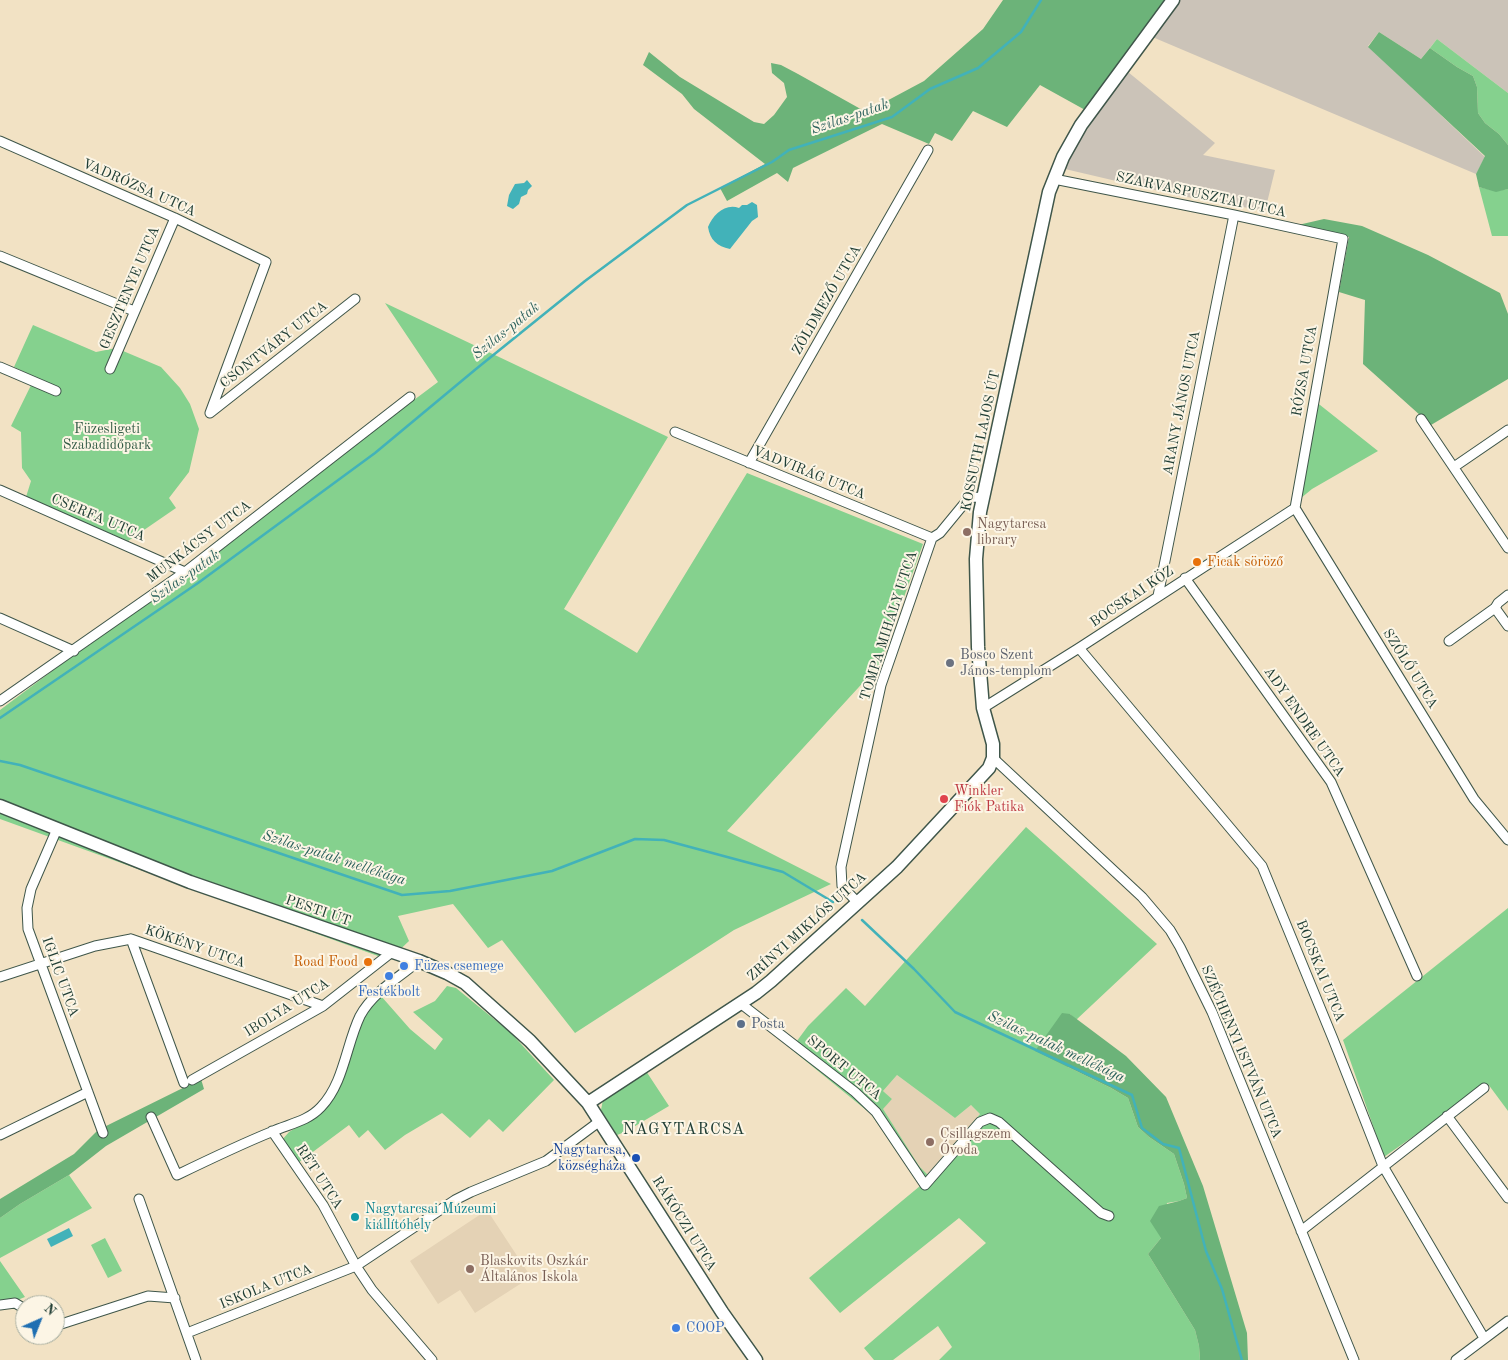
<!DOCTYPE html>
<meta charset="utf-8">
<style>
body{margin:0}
#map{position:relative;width:1508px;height:1360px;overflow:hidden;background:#f2e2c4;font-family:"Old Standard TT",serif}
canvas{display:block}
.north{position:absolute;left:15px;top:1295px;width:50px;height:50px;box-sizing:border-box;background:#fcf5e5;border:1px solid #a4ab9e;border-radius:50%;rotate:44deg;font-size:14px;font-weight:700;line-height:20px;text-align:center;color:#1f3d34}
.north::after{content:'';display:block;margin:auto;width:18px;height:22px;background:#1f6fb2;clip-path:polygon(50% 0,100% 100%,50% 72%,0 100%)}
</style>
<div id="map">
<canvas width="1508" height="1360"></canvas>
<div class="north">N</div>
</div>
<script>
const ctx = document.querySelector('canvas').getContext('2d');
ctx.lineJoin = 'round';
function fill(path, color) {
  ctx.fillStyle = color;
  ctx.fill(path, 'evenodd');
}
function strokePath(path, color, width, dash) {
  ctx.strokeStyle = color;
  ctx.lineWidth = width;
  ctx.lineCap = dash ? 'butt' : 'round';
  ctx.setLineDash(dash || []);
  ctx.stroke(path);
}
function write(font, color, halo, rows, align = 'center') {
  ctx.font = font + ' "Old Standard TT",serif';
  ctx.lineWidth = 4;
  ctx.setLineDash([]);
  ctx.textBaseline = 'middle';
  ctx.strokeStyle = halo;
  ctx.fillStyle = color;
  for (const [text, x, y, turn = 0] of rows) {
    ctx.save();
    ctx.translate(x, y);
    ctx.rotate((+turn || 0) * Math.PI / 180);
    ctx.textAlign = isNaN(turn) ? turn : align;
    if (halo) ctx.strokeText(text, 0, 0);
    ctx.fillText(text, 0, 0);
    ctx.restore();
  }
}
const built = new Path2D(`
 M897 1075 955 1118 971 1105 980 1114 928 1175 919 1166 882 1109 892 1099 883 1091Z
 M487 1210 531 1277 475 1313 460 1290 438 1304 410 1261Z`);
const industrial = new Path2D(`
 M1177 0H1508V93L1437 39 1421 59 1379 32 1368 46 1485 157 1476 174 1150 36Z
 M1128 72 1215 143 1203 155 1275 170 1265 211 1176 195 1065 169 1074 149 1096 116Z`);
const green = new Path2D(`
 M1437 39 1508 93V145L1499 134 1485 123 1478 113 1477 87 1473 76 1457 67 1430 48Z
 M1479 187 1496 191 1508 189V236H1492Z
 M385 303 668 437 564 609 637 653 747 473 923 544 880 664 727 831 831 884 734 930 575 1033 502 940 488 948 453 904 398 916 409 941 389 960 0 819V710L438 382Z
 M33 325 96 352 116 348 161 367 180 388 190 404 199 429 189 472 169 498 176 508 128 541 26 497 31 481 22 468 21 432 11 426 35 377 14 367Z
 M1315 401 1378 451 1312 489 1295 503Z
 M1026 827 1157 944 1076 1020 1070 1014 1068 1067 1111 1088 1128 1098 1138 1127 1149 1137 1174 1154 1184 1184 1187 1198 1179 1201 1167 1203 1161 1238 1148 1254 1195 1330 1199 1346 1200 1360H939L952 1347 938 1326 893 1360H874L864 1348 986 1243 959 1218 840 1313 809 1278 920 1186 871 1114 791 1049 808 1026 846 988 865 1006ZM897 1075 955 1118 971 1105 980 1114 928 1175 919 1166 883 1109 892 1099 883 1091Z
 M1508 908V1111L1488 1084 1384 1157 1343 1040Z
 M447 986 456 988 511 1033 554 1080 503 1132 489 1119 470 1138 442 1113 405 1135 385 1150 368 1130 359 1138 349 1125 298 1163 282 1140 289 1132 307 1121 329 1100 363 1015 381 996 410 1029 435 1050 443 1039 413 1012 435 1001Z
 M646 1071 669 1106 625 1132 617 1135 601 1110 603 1100Z
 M69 1175 92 1208 0 1258V1218L20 1204Z
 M105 1238 122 1271 108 1278 91 1245Z
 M0 1261 25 1297 0 1307Z`);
const forest = new Path2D(`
 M1003 0H1177C1149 38 1124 78 1096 116L1040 85 1007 127 973 111 952 141 935 133 929 144 882 124 793 168 788 182 777 173 727 201 720 188 765 164 694 109 682 94 643 65 649 52 680 77 754 122 764 124 774 115 787 97 784 83 772 73 771 63 781 65 798 74 866 112 924 81 983 29Z
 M1379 32 1421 59 1430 48 1457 67 1473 76 1477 87 1478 113 1485 123 1499 134 1508 145V189L1496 192 1479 187 1476 174 1485 156 1368 47Z
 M1324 219 1362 226 1428 255 1500 293 1508 314V379L1431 425 1363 364 1365 300 1339 292 1349 237 1298 225Z
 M1062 1013 1070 1014 1126 1056 1166 1097 1203 1186 1247 1333 1248 1360H1200L1199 1346 1195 1330 1148 1254 1161 1238 1150 1221 1159 1206 1179 1201 1187 1198 1184 1184 1174 1154 1149 1137 1138 1127 1128 1098 1111 1088 1035 1051Z
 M201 1079 204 1089 106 1146 69 1175 20 1204 0 1218V1199L74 1154 98 1130Z`);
const water = new Path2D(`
 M527 180 532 186 528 190 527 194 521 197 519 204 513 209 507 206 509 195 515 184 524 183Z
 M752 202 757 205 758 217 752 221 730 249C717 246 710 240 708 227 713 215 725 203 739 208L742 205H747Z
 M69 1228 73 1236 51 1247 47 1239Z`);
const stream = new Path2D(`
 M0 718 198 583 375 453 476 369 585 281 687 205 772 162 789 150 892 117 930 89 978 68 1021 32 1041 0
 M0 761 20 765 402 895 450 891 552 871 635 839 664 840 783 872 833 902
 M862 920 914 969 955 1012 1132 1095 1142 1128 1163 1144 1179 1148 1206 1251 1222 1289 1242 1360`);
const street = new Path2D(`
 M0 141 175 218 266 262 210 413
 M1054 179 1234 215 1343 239 1295 508
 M0 256 134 311
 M0 367 56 391
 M110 369 175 218
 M210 413 355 299
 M1421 419 1508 548
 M675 432 932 538
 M749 463 928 150
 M1454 467 1508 430
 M0 490 185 572
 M1295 508 1474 799 1508 840
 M1185 578 1331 782 1417 976
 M1508 595 1498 603 1495 608 1508 626
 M1158 596 1234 215
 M0 618 74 651
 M1449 641 1495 608
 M1079 648 1262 866 1333 1039 1383 1166 1484 1338
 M0 701 185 572 410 397
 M983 708 1079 648 1295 508
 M993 758 1142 897 1170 930 1180 947 1212 1012 1354 1360
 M57 829 31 889 27 908 28 929 103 1133
 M858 903 842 886 841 867 881 685 932 538 940 533 968 499 974 497 983 498
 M131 939 184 1083
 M0 977 95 946 131 939 323 1006
 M740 1003 855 1092 876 1112 925 1185 980 1122 990 1118 999 1122 1101 1213 1109 1216
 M192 1080 323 1006 392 952
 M1447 1116 1508 1198
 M151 1117 177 1175C208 1160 239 1145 271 1132 288 1124 307 1122 321 1107 344 1083 346 1045 360 1016 372 993 399 977 419 961
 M272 1131 323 1205 356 1266 372 1290 432 1360
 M0 1135 88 1092
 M139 1199 196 1360
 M1301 1231 1484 1088
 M0 1305 15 1303 25 1309
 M55 1326 148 1296 175 1298
 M187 1333 356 1266 455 1200 471 1192 546 1161 600 1121
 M1456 1360 1508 1321`);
const secondary = new Path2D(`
 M0 806 190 882 419 961 447 973 465 983 530 1041 588 1103 722 1312 756 1360
 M588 1103 756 993 771 981 897 867 989 768 993 758V744L983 708 978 647 976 559 980 512 1049 192 1063 157 1081 125 1173 0`);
const markers = [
 [967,532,5,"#8d6e63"],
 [1197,562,5,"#e8710a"],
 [950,663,5,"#6b7280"],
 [944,799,5,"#e0444e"],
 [368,962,5,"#e8710a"],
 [404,966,5,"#3f7fe0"],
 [389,976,5,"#3f7fe0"],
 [741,1024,5,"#5c6f8a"],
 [930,1142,5,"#8d6e63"],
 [636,1158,5,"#1a4fb4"],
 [355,1217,5,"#0f9aa8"],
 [470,1269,5,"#8d6e63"],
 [676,1328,5,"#3f7fe0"]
];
const streetNames = [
 ["VADRÓZSA UTCA",139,188,24],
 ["SZARVASPUSZTAI UTCA",1201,195,12],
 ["GESZTENYE UTCA",130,288,-67],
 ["ZÖLDMEZŐ UTCA",827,300,-60],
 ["CSONTVÁRY UTCA",274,345,-38],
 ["RÓZSA UTCA",1305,371,-80],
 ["ARANY JÁNOS UTCA",1182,403,-79],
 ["KOSSUTH LAJOS ÚT",981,441,-78],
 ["VADVIRÁG UTCA",809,473,22],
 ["CSERFA UTCA",98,518,23],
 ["MUNKÁCSY UTCA",199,542,-37],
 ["BOCSKAI KÖZ",1132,597,-34],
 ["TOMPA MIHÁLY UTCA",889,626,-72],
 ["SZŐLŐ UTCA",1410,669,58],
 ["ADY ENDRE UTCA",1304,722,55],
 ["PESTI ÚT",318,911,19],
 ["ZRÍNYI MIKLÓS UTCA",807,927,-42],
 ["KÖKÉNY UTCA",195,947,19],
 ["BOCSKAI UTCA",1320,971,68],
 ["IGLIC UTCA",60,977,70],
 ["IBOLYA UTCA",287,1008,-32],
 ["SZÉCHENYI ISTVÁN UTCA",1241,1052,67],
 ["SPORT UTCA",844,1068,40],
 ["RÉT UTCA",319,1177,57],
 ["RÁKÓCZI UTCA",684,1224,58],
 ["ISKOLA UTCA",266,1287,-22]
];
const parkNames = [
 ["Füzesligeti",107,429],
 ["Szabadidőpark",107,445]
];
const educationNames = [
 ["Nagytarcsa",977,524],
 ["library",977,540],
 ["Csillagszem",940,1134],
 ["Óvoda",940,1150],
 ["Blaskovits Oszkár",480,1261],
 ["Általános Iskola",480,1277]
];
const foodNames = [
 ["Ficak söröző",1207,562],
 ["Road Food",358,962,"right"]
];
const worshipNames = [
 ["Bosco Szent",960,655],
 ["János-templom",960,671]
];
const healthNames = [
 ["Winkler",954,791],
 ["Fiók Patika",954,807]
];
const shopNames = [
 ["Füzes csemege",414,966],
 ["Festékbolt",389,992,"center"],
 ["COOP",686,1328]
];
const serviceNames = [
 ["Posta",751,1024]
];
const transitNames = [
 ["Nagytarcsa,",626,1150],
 ["községháza",626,1166]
];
const cultureNames = [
 ["Nagytarcsai Múzeumi",365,1209],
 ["kiállítóhely",365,1225]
];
const waterNames = [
 ["Szilas-patak",850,117,-19],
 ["Szilas-patak",506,331,-39],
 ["Szilas-patak",185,577,-35],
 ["Szilas-patak mellékága",334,858,18],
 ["Szilas-patak mellékága",1056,1047,25]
];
const quarterNames = [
 ["NAGYTARCSA",684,1130]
];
fill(built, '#e4d2b5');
fill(industrial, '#cbc3b8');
fill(green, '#85d18e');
fill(forest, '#6cb379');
fill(water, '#42b2b9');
strokePath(stream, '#42b2b9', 2.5);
strokePath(street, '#3f564a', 11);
strokePath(secondary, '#3f564a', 15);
strokePath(street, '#fff', 9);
strokePath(secondary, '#fff', 12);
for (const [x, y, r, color] of markers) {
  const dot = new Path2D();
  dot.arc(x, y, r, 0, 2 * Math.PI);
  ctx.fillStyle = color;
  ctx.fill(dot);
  strokePath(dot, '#fcf5e5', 2);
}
write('14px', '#1f3d34', '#fcf5e5', streetNames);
write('14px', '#335b46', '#fcf5e5', parkNames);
write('14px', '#785e54', '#fcf5e5', educationNames, 'left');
write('14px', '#c56008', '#fcf5e5', foodNames, 'left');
write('14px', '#5b616d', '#fcf5e5', worshipNames, 'left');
write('14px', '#be3a42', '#fcf5e5', healthNames, 'left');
write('14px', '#366cbe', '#fcf5e5', shopNames, 'left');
write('14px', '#4e5e75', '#fcf5e5', serviceNames, 'left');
write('14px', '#164399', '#fcf5e5', transitNames, 'right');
write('14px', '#0d838f', '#fcf5e5', cultureNames, 'left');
write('italic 15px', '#2a605c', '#fcf5e5', waterNames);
ctx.letterSpacing = '1px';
write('16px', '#1f3d34', '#fcf5e5', quarterNames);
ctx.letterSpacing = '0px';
</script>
